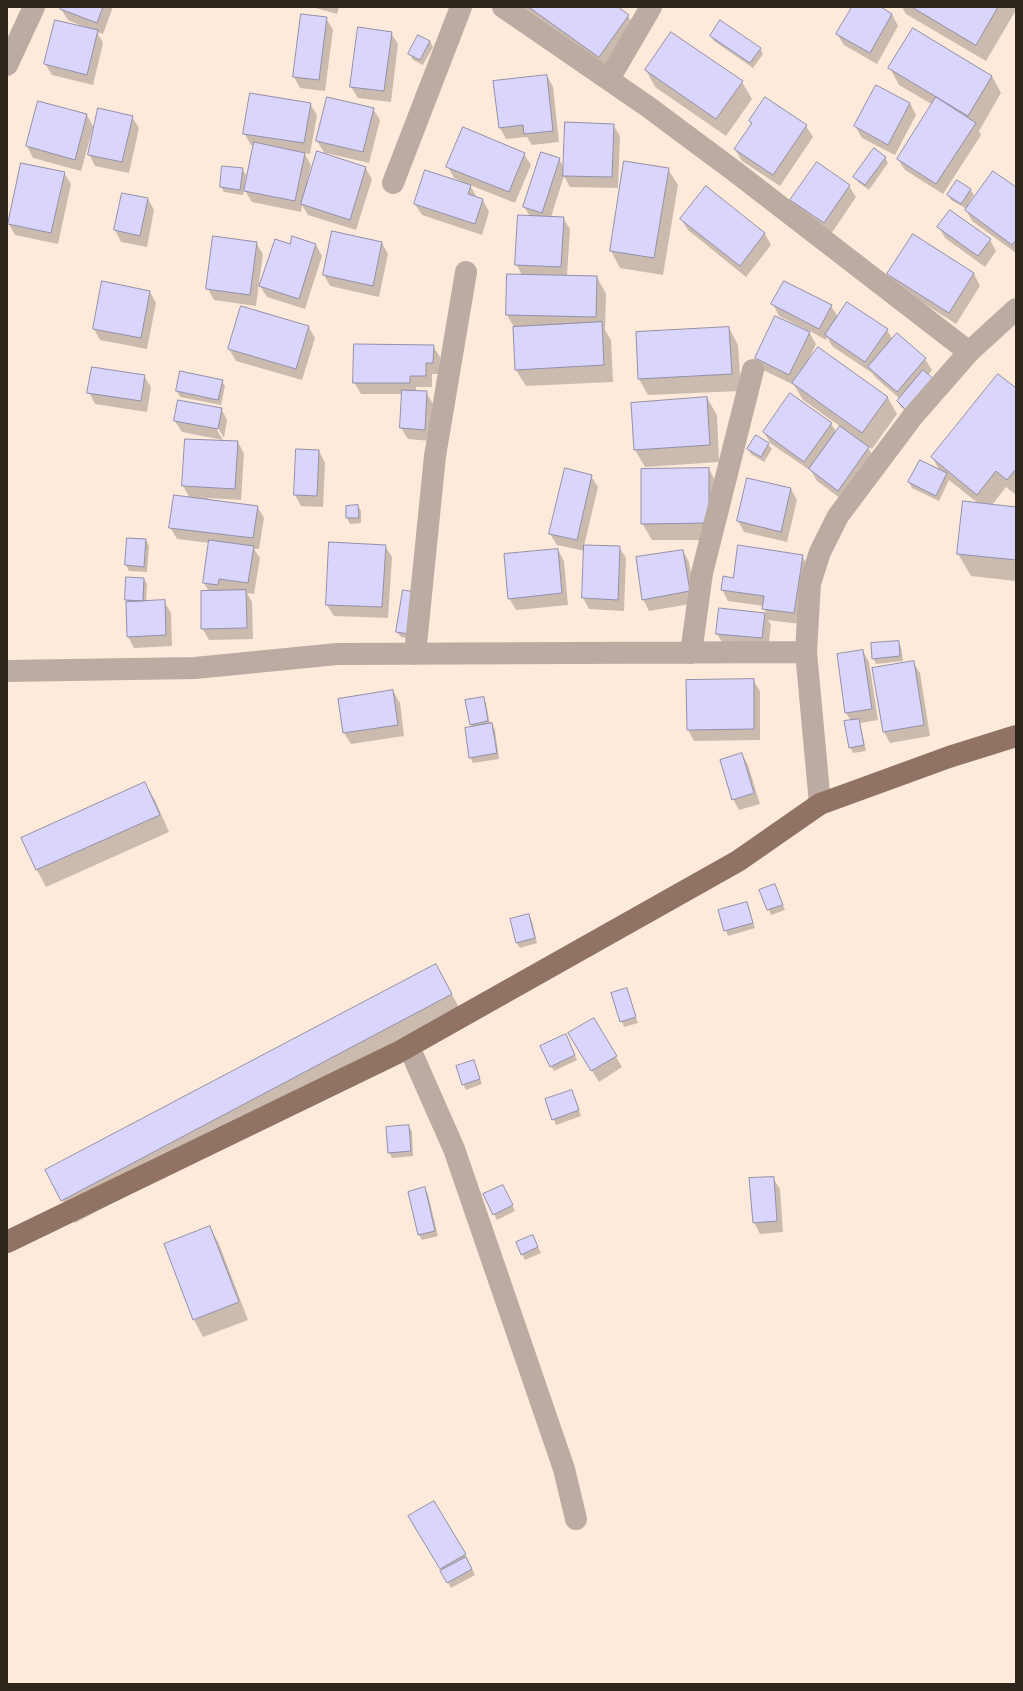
<!DOCTYPE html>
<style>
body{margin:0}
#map{position:relative;width:1023px;height:1691px;overflow:hidden;background:#feeada;font-family:"Golos Text",sans-serif}
canvas{display:block}
.frame{position:absolute;inset:0;border:8px solid #2d241c;pointer-events:none}
</style>
<div id="map">
<canvas width="1023" height="1691"></canvas>
<div class="frame"></div>
</div>
<script>
const ctx = document.querySelector('canvas').getContext('2d');
ctx.lineJoin = 'round';
function fill(path, color) {
  ctx.fillStyle = color;
  ctx.fill(path, 'evenodd');
}
function strokePath(path, color, width, dash) {
  ctx.strokeStyle = color;
  ctx.lineWidth = width;
  ctx.lineCap = dash ? 'butt' : 'round';
  ctx.setLineDash(dash || []);
  ctx.stroke(path);
}
const shadow = new Path2D(`
 M62 7H113L103 34 97 32 103 43 93 85 52 75 45 64 84 27 68 20 61 9Z
 M312 7H339L337 14Z
 M521 7H616L628 16 638 32 608 73Z
 M853 7H879L892 14 898 26 877 64 844 45 837 34Z
 M902 7H1016V10L986 61 906 14Z
 M326 18 333 30 325 91 300 88 294 77Z
 M391 33 398 44 391 102 358 98 351 87Z
 M711 36 760 48 763 54 753 68 714 41Z
 M430 41 433 47 423 65 413 60 410 54Z
 M890 68 992 76 1001 93 979 131 981 135 943 194 905 170 898 159 933 105 899 85Z
 M646 70 742 82 752 99 726 136 655 87Z
 M547 76 553 87 559 142 532 145 527 137 506 139 500 128Z
 M910 103 916 115 895 155 862 138 855 126Z
 M310 104 317 115 310 154 304 153 311 165 307 181 309 182 325 154 317 141 373 109 380 120 369 163 326 153V155L365 167 372 179 356 230 308 215 302 205 301 212 252 202 244 189 254 145H251L244 133Z
 M87 115 94 128H93L81 171 33 158 27 146Z
 M132 117 139 128 129 173 95 166 89 154Z
 M750 121 806 126 813 137 780 186 742 161 735 149 752 124Z
 M613 125 620 136 618 188 570 187 564 176 551 217 563 218 570 229 567 276 597 277 606 294 605 330 611 340 613 382 526 386 516 370 514 327 507 315 522 275 516 264 530 216 524 207 559 159 564 168Z
 M524 154 531 165 515 203 470 185 477 198 483 200 489 212 482 235 422 215 415 204 461 183V181L454 178 448 167Z
 M885 157 888 163 869 190 858 182 855 177Z
 M818 164 849 186 856 197 831 234 798 212 792 200Z
 M242 169 246 175 243 195 224 192 221 187Z
 M668 169 678 185 663 275 620 268 611 251Z
 M64 173 71 184 58 244 15 235 9 224Z
 M957 181 971 190 974 195 968 204 970 205 1016 189V253L972 221 965 208 951 200 948 195Z
 M706 187 765 234 771 245 746 277 688 230 681 219Z
 M148 199 154 210 147 247 121 242 115 230Z
 M939 227 990 240 996 251 985 267 945 238Z
 M913 235 974 274 980 286 956 324 895 285 888 274Z
 M293 238 316 245 322 256 305 309 267 297 260 286 291 245Z
 M256 243 263 254 256 306 214 300 208 289Z
 M382 243 388 254 379 297 330 286 324 275Z
 M150 292 156 303 147 349 100 340 94 329Z
 M773 304 831 306 838 317 887 330 893 340 897 335 925 359 932 370 928 375 910 415 901 407 898 402 900 399 876 378 872 373 832 346 827 337 826 340 808 330 816 344 808 361 888 398 897 414 872 449 867 446 875 459 844 501 817 481 811 471 770 443 764 432 831 424 837 433 841 427 803 400 794 385 763 370 756 358 804 329 779 316Z
 M308 326 315 338 302 380 236 361 229 349Z
 M729 328 738 345 741 391 648 395 639 379Z
 M433 346 440 357 439 374H432V387H416V392H426L433 404 431 441 408 439 401 428 403 394H361L354 382Z
 M144 376 151 387 147 412 95 404 89 392Z
 M222 381 225 386 221 405 180 397 177 391Z
 M1016 389V495L1006 487 992 505 1016 508V581L971 576 958 554 979 504 949 480 939 501 912 488 909 482 940 471 932 457Z
 M707 398 717 415 719 462 645 467 635 450Z
 M221 408 227 420 224 438 216 424 214 425 223 440 182 432 175 421Z
 M238 442 244 454 241 500 208 498 207 500 257 506 264 518 259 549H254L260 558 254 594 247 593 252 602 253 639 209 640 202 628 209 592 204 583 210 543 177 539 170 527 190 498 183 486Z
 M768 444 772 449 764 462 751 454 748 449Z
 M319 451 325 463 323 507 301 506 295 495Z
 M709 469 718 486V540H652L642 523Z
 M591 476 598 487 584 546 619 547 626 558 624 611 589 609 583 598 585 551 557 545 550 534Z
 M791 489 797 500 787 542 744 532 738 521Z
 M347 506H358L361 511V523L350 524 347 518Z
 M128 539 146 540 149 546 147 572 129 571 126 565Z
 M385 546 392 557 388 618 334 616 327 605Z
 M558 550 564 561 568 605 516 610 509 598Z
 M683 551 689 562 696 603 649 611 643 599Z
 M802 556 809 568 800 624 768 620 771 625 768 649 724 645 717 634 720 609 766 614 764 606 728 601 722 589 733 579Z
 M144 579 147 584 146 602 164 601 171 613 172 646 134 648 128 637V603L126 599Z
 M404 592 412 639 401 637 397 632Z
 M898 642 901 647 903 661 876 664 873 658Z
 M863 651 869 662 878 720 860 723 866 751 853 753 850 747 851 721 846 713Z
 M913 662 920 673 930 736 890 743 884 732Z
 M753 680 760 691V740L694 741 688 730 687 681Z
 M393 691 400 703 404 736 351 744 344 733 339 699Z
 M483 698 486 703 490 725 492 724 495 730 499 759 473 763 470 757 473 727 471 724Z
 M742 754 748 765 760 804 739 810 733 799Z
 M145 784 155 800 169 832 46 887 37 870 22 838Z
 M775 885 785 910 771 915 760 891Z
 M747 903 755 928 728 936 719 911Z
 M529 916 532 921 537 943 520 948 516 942Z
 M448 987 464 1017 75 1223 47 1171Z
 M626 989 638 1023 624 1027 612 994Z
 M593 1019 622 1067 599 1082 576 1045Z
 M568 1041 577 1060 554 1071 551 1066Z
 M473 1061 482 1084 466 1090 463 1084Z
 M572 1091 581 1116 556 1125 546 1100Z
 M409 1126 412 1132 413 1156 392 1158 389 1152Z
 M773 1178 780 1189 783 1232 760 1234 754 1222Z
 M424 1188 428 1194 438 1236 422 1240 419 1235 409 1193Z
 M505 1191 515 1211 497 1220 485 1195Z
 M210 1227 219 1244 248 1320 203 1337 194 1320 165 1244Z
 M535 1241 541 1253 525 1260 517 1243Z
 M410 1516 465 1554 475 1575 451 1588 442 1572 443 1571Z`);
const building = new Path2D(`
 M61 7H103L97 23 60 9Z
 M529 7H618L629 15 599 57Z
 M852 7H881L892 14 870 53 836 34Z
 M912 7H998L976 45Z
 M301 14 327 17 319 80 293 77Z
 M55 20 98 30 87 75 44 64Z
 M720 20 761 48 750 63 710 36Z
 M358 27 392 32 384 91 350 87Z
 M913 28 992 76 968 116 888 68Z
 M671 32 743 81 716 119 645 70Z
 M418 35 430 41 420 60 408 54Z
 M547 75 553 131 524 134 523 125 499 128 493 81Z
 M876 85 910 103 888 145 854 126Z
 M250 93 311 103 304 143 243 134Z
 M327 97 374 108 363 152 316 141Z
 M765 97 807 125 773 175 734 149 752 123 749 121Z
 M936 97 976 123 936 184 897 159Z
 M38 101 87 114 75 160 26 146Z
 M98 108 133 116 122 162 88 155Z
 M565 122 614 124 612 177 563 176Z
 M463 127 525 153 509 192 446 167Z
 M254 142 305 153 295 201 244 191Z
 M874 148 886 157 865 185 853 177Z
 M317 151 366 167 350 220 301 204Z
 M541 152 560 158 542 213 523 207Z
 M624 161 669 168 654 258 610 251Z
 M817 162 850 185 824 223 790 200Z
 M21 163 65 172 51 233 8 224Z
 M222 166 243 168 240 190 220 187Z
 M425 170 471 185 468 194 483 199 475 224 414 204Z
 M993 171 1016 187V240L1012 245 965 210Z
 M957 180 971 189 961 204 947 195Z
 M706 186 765 233 740 266 680 219Z
 M122 193 148 198 140 236 114 230Z
 M950 210 991 239 978 256 937 227Z
 M518 215 564 217 561 267 515 265Z
 M332 231 382 242 373 286 323 275Z
 M913 234 974 273 949 313 887 274Z
 M213 236 257 242 250 295 206 289Z
 M292 236 316 244 299 299 259 286 275 239 290 244Z
 M507 274 597 276 596 317 506 315Z
 M102 281 150 291 141 338 93 329Z
 M784 281 832 305 819 329 771 304Z
 M847 302 888 329 865 362 825 335Z
 M241 306 309 326 296 369 228 349Z
 M775 316 810 332 789 375 755 358Z
 M602 322 604 365 515 370 513 327Z
 M729 327 732 374 638 379 636 332Z
 M897 333 926 358 897 392 868 367Z
 M354 344 434 345 433 363H426V376H410V383H353Z
 M818 347 888 397 862 433 792 383Z
 M92 367 145 375 141 401 87 393Z
 M923 370 934 379 907 411 897 401Z
 M180 371 223 380 218 400 176 391Z
 M998 374 1016 388V469L1007 480 996 471 977 495 931 457Z
 M402 390 427 391 425 430 400 428Z
 M790 393 832 423 804 462 763 432Z
 M707 397 710 445 634 450 631 403Z
 M178 400 222 408 218 429 174 421Z
 M840 426 869 447 838 491 809 469Z
 M756 435 769 443 761 457 747 449Z
 M185 439 238 441 235 489 182 486Z
 M296 449 319 450 317 496 294 495Z
 M920 460 947 473 936 496 908 482Z
 M565 468 592 475 577 540 549 534Z
 M709 468V523L641 524V469Z
 M747 478 791 488 781 532 737 521Z
 M174 495 258 506 253 538 169 528Z
 M963 501 1016 507V560L957 554Z
 M358 505 359 518H346V506Z
 M127 538 146 539 144 567 125 565Z
 M209 540 254 546 248 583 219 579 218 585 203 583Z
 M329 542 386 545 382 607 326 605Z
 M584 545 620 546 618 600 582 598Z
 M738 545 803 555 794 613 762 609 764 596 721 590 723 576 733 578Z
 M558 549 562 593 508 599 504 554Z
 M683 550 690 591 642 600 636 557Z
 M126 577 144 578 143 601 125 600Z
 M246 590 247 628 201 629V591Z
 M403 590 416 592 409 634 396 632Z
 M165 600 166 635 127 637 126 602Z
 M719 608 765 613 762 638 716 634Z
 M899 641 900 656 872 659 871 643Z
 M863 650 872 709 845 713 837 654Z
 M914 661 924 725 883 732 872 668Z
 M754 679V729L687 730 686 680Z
 M393 690 398 725 343 733 338 699Z
 M484 697 488 721 470 725 465 700Z
 M859 719 864 745 849 748 844 721Z
 M492 723 497 753 469 758 465 728Z
 M742 753 754 793 732 800 720 760Z
 M145 782 160 815 36 870 21 838Z
 M775 884 783 905 767 910 759 890Z
 M747 902 753 923 724 931 718 910Z
 M529 914 535 938 516 943 510 919Z
 M436 964 452 994 61 1201 45 1170Z
 M627 988 636 1017 620 1022 611 993Z
 M594 1018 617 1056 591 1071 568 1033Z
 M566 1034 575 1055 550 1067 540 1046Z
 M474 1060 480 1079 462 1085 456 1066Z
 M572 1090 579 1110 552 1120 545 1099Z
 M409 1125 411 1151 388 1153 386 1127Z
 M774 1177 777 1221 753 1223 749 1178Z
 M503 1185 513 1205 493 1215 483 1194Z
 M425 1187 435 1231 418 1235 408 1192Z
 M210 1226 239 1302 193 1320 164 1244Z
 M533 1235 538 1247 521 1255 516 1242Z
 M434 1501 466 1554 440 1569 408 1516Z
 M466 1557 472 1569 447 1583 440 1571Z`);
const minor = new Path2D(`
 M503 7 647 106 737 173 969 352
 M7 65 34 7
 M609 79 651 7
 M393 183 461 7
 M691 653 702 573 753 370
 M415 654 435 456 466 272
 M7 671 195 668 337 654 806 652
 M820 804 806 652 810 583 820 552 838 516 913 416 969 352 1016 309
 M409 1047 454 1149 564 1469 576 1519`);
const major = new Path2D(`
 M7 1242 397 1053 738 861 820 804 949 757 1016 736`);
fill(shadow, '#0003');
fill(building, '#d9d5fc');
strokePath(building, '#928fa9', 1);
strokePath(minor, '#bcaba2', 22);
strokePath(major, '#917363', 22);
</script>
